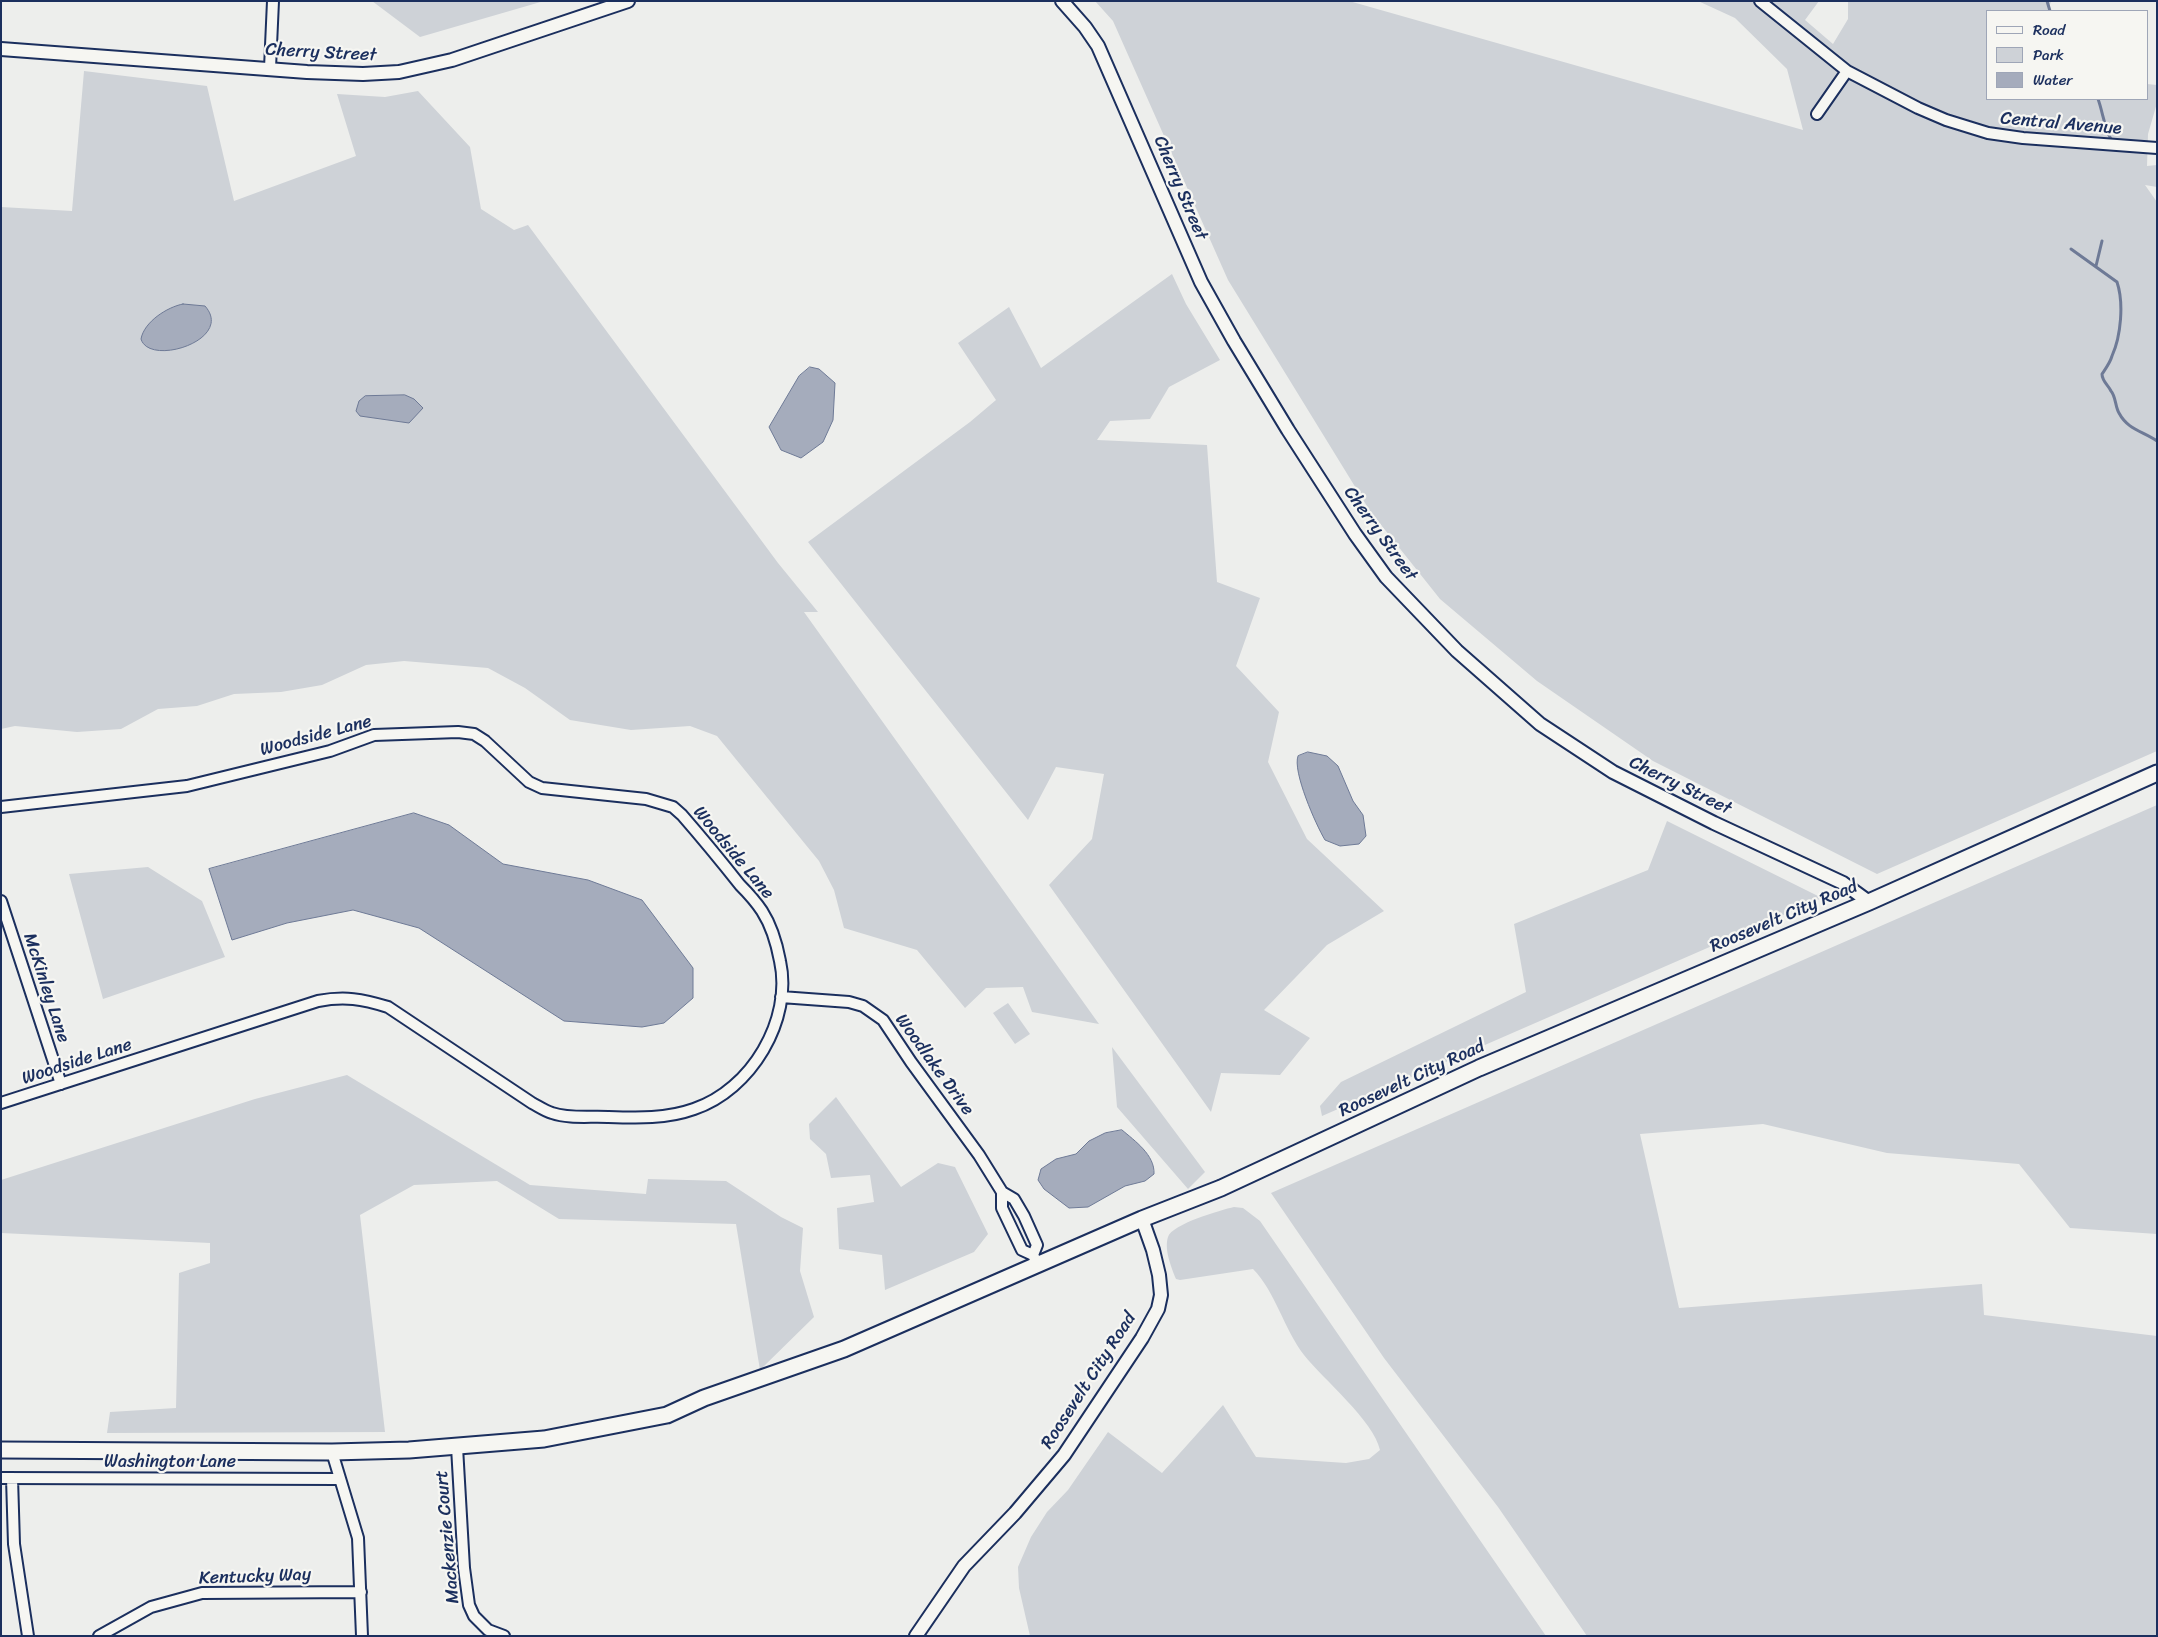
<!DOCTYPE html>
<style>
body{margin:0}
#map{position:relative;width:2158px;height:1637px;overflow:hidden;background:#edeeec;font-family:Sriracha,sans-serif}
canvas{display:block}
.frame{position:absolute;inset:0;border:2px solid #1b2f5e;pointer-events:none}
.legend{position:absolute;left:1986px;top:10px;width:162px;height:90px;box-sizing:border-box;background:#f6f6f2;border:1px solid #9ea6b7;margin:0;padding:6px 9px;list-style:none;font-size:15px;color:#1b2f5e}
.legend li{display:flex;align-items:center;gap:10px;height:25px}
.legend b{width:25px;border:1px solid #9ea6b7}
</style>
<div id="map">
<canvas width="2158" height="1637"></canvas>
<div class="frame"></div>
<ul class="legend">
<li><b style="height:6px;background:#f6f6f2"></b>Road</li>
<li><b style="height:14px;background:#ced2d7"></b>Park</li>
<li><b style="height:14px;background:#a5acbc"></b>Water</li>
</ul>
</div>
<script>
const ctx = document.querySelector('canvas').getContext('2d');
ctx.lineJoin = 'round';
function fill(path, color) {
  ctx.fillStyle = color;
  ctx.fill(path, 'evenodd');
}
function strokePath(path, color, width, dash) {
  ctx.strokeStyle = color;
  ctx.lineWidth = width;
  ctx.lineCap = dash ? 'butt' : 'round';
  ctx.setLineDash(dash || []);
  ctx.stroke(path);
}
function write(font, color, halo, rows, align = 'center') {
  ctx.font = font + ' Sriracha,sans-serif';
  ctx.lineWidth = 4.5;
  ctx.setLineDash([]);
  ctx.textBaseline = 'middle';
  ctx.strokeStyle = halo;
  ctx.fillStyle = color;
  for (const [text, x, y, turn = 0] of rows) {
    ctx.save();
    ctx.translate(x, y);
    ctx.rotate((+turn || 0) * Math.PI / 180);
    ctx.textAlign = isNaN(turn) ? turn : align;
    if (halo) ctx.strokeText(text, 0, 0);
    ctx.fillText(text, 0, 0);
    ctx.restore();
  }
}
const green = new Path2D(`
 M372 1H544L420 37Z
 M1095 1H1349L1803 130 1787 69 1735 18 1698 1H1819L1805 20 1833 44 1848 19V1H2051L2048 11H1987V99H2147V84L2157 85V103L2148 134 2147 166 2157 165V187L2145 185 2157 202V751L1877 874 1653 761 1537 681 1440 599 1370 511 1228 280 1113 21Z
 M84 71 207 86 234 201 356 156 337 94 385 97 418 91 470 147 481 209 514 230 528 225 778 563 818 612H804L1099 1024 1032 1012 1023 987 986 988 965 1008 917 950 844 928 834 890 819 861 717 736 690 726 631 730 570 720 525 688 488 668 404 661 366 665 322 685 281 692 234 694 197 706 158 709 121 729 77 732 15 726 1 729V207L72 211Z
 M1172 274 1186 304 1220 360 1169 387 1150 419 1110 421 1097 440 1207 445 1217 582 1260 598 1236 666 1279 712 1268 762 1307 839 1384 911 1327 945 1264 1010 1310 1038 1280 1075 1221 1073 1211 1112 1049 885 1092 839 1104 774 1056 767 1028 820 808 542 970 422 996 400 958 343 1009 307 1041 368Z
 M2157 805V1234L2070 1228 2019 1164 1887 1153 1763 1124 1640 1134 1679 1308 1982 1284 1984 1315 2157 1336V1636H1587L1498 1507 1384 1358 1271 1193Z
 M1667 821 1822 898 1322 1116 1320 1106 1341 1082 1526 992 1514 924 1648 870Z
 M148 867 202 901 225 957 103 999 69 874Z
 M1008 1003 1030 1034 1015 1044 993 1013Z
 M1112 1047 1205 1172 1188 1189 1117 1107Z
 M347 1075 530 1185 646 1194 648 1179 726 1181 781 1217 803 1228 800 1271 814 1317 760 1370 736 1224 559 1219 497 1181 414 1185 360 1215 385 1432 107 1433 110 1412 176 1408 179 1273 210 1263V1243L1 1233V1180L255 1099Z
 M836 1097 901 1187 938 1163 955 1167 988 1234 974 1252 885 1290 882 1255 839 1249 837 1208 874 1202 870 1175 831 1178 826 1154 810 1139 809 1124Z
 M1234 1207 1243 1208 1260 1221 1546 1636H1030L1019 1588 1018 1567 1031 1537 1047 1512 1068 1490 1108 1432 1162 1473 1223 1405 1256 1457 1346 1463 1369 1459 1380 1450C1374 1421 1323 1379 1304 1355 1284 1329 1275 1291 1253 1269L1180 1280 1176 1279C1171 1267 1164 1249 1168 1237 1172 1224 1221 1210 1234 1207Z`);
const water = new Path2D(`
 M183 304 205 306C235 340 149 367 141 339 144 322 167 307 183 304Z
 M810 367 819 369 835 383 833 420 823 442 801 458 781 450 769 427 799 376Z
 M405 395 414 399 423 408 409 423 360 416 356 411 359 401 365 396Z
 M1308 752 1327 756 1338 766 1353 801 1363 815 1366 836 1359 844 1340 846 1325 840C1316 825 1292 771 1298 756Z
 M414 813 449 825 503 864 588 880 642 900 693 968V998L664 1023 642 1027 564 1021 419 928 353 910 287 923 232 940 209 869Z
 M1122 1130C1135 1141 1155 1155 1154 1174L1145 1181 1125 1186 1088 1207 1069 1208 1044 1189 1038 1180 1041 1169 1056 1159 1076 1154 1089 1141 1105 1133Z`);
const stream = new Path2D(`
 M2047 1 2050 11
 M2098 99C2103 112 2105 133 2113 142
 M2071 249 2117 282C2124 303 2121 336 2112 356 2110 363 2106 368 2102 374 2102 381 2108 385 2111 391 2116 397 2115 406 2119 413 2128 430 2143 431 2157 441
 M2096 266 2102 241`);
const minor = new Path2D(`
 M1760 1 1847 71 1918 108 1946 120 1988 133 2023 138 2157 148
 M270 68 273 1
 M1817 114 1847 71
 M1 807 187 786 330 751 374 735 458 732 474 734 485 741 529 782 542 788 646 799 673 807 682 815C702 838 721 861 740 885 748 893 756 902 762 911 771 925 777 945 780 961 793 1020 751 1090 694 1109 666 1119 638 1118 608 1117 590 1116 569 1119 552 1113 545 1111 538 1106 532 1103L388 1007C362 999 345 996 318 1001L1 1103
 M1 901 61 1084
 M781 997 849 1002 863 1006 883 1020 911 1062 979 1155 1002 1192 1014 1199 1024 1216 1037 1245 1033 1255 1038 1265
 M1002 1192V1208L1022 1250 1033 1255
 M457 1447 464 1568 469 1605 474 1616 488 1630 504 1636
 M332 1452 358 1538 362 1636
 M1 1478 339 1479
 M12 1478 14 1544 28 1636
 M99 1636 151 1607 202 1593 361 1592`);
const tertiary = new Path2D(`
 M1062 1 1085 27 1098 46 1201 282 1234 341 1288 430 1355 534 1386 577 1457 651 1540 724 1613 772 1714 823 1843 883 1869 902
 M1 49 307 72 363 74 399 72 452 60 628 1
 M916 1636 964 1566 1015 1513 1064 1455 1142 1338 1158 1309 1161 1295 1159 1275 1153 1250 1142 1219`);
const primary = new Path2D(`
 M1 1450 332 1452 409 1450 544 1439 667 1415 704 1398 844 1349 1142 1219 1221 1188 1479 1068 1869 902 2157 773`);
const streetNames = [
 ["Cherry Street",321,53,3],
 ["Central Avenue",2061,124,5],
 ["Cherry Street",1180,188,67],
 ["Cherry Street",1380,534,54],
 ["Woodside Lane",316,736,-15],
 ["Cherry Street",1680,786,26],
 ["Woodside Lane",733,853,50],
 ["Roosevelt City Road",1784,917,-23],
 ["McKinley Lane",46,988,72],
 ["Woodside Lane",77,1062,-18],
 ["Woodlake Drive",934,1065,54],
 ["Roosevelt City Road",1412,1079,-25],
 ["Roosevelt City Road",1089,1381,-57],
 ["Washington Lane",170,1462],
 ["Mackenzie Court",448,1537,-95],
 ["Kentucky Way",255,1577,-2]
];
fill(green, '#ced2d7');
fill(water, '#a5acbc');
strokePath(water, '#6e7a96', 1);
strokePath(stream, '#6e7a96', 3);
strokePath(minor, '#1b2f5e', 14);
strokePath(tertiary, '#1b2f5e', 16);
strokePath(primary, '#1b2f5e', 19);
strokePath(minor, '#f6f6f2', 10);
strokePath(tertiary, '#f6f6f2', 12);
strokePath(primary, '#f6f6f2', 15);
write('18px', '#1b2f5e', '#f6f6f2', streetNames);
</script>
